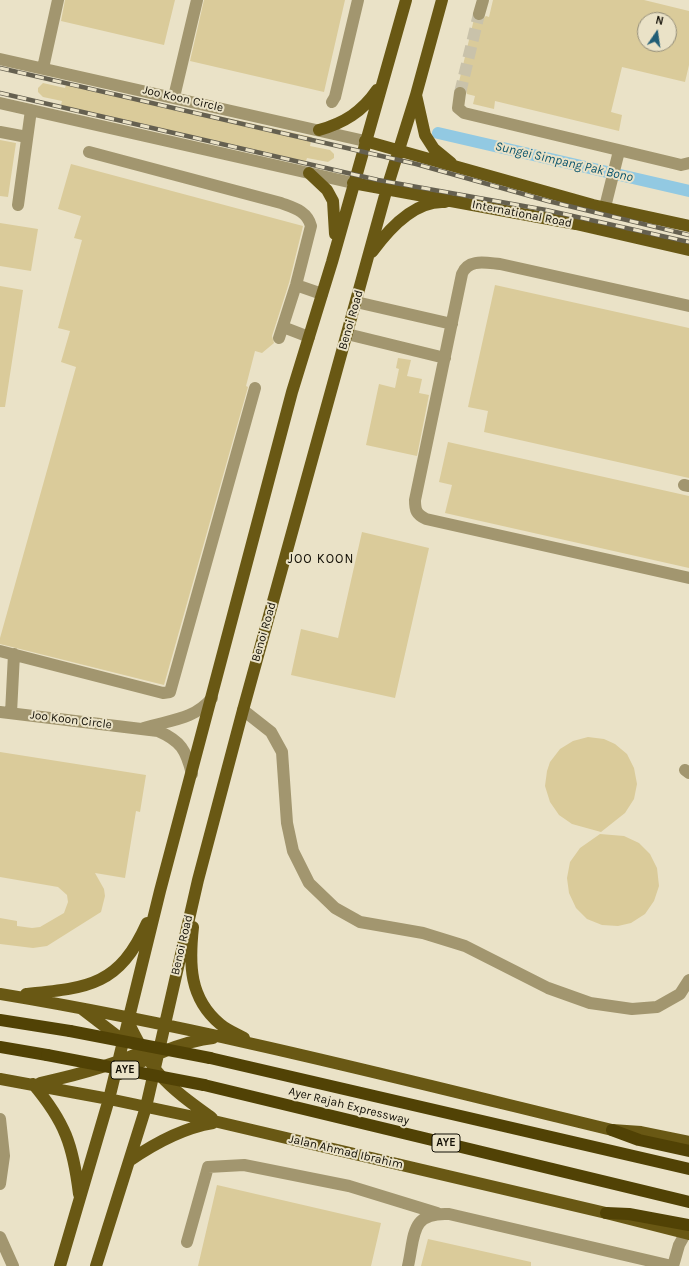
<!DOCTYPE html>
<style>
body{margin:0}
#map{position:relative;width:689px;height:1266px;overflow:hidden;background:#eae2c7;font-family:Karla,sans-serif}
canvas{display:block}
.north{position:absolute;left:637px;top:12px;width:40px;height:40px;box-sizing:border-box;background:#eae2c7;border:1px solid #938d79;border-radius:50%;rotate:13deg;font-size:11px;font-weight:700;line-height:16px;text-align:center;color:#110e05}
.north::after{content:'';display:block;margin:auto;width:14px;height:18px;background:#215e76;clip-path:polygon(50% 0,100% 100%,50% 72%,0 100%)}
</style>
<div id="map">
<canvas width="689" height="1266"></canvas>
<div class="north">N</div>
</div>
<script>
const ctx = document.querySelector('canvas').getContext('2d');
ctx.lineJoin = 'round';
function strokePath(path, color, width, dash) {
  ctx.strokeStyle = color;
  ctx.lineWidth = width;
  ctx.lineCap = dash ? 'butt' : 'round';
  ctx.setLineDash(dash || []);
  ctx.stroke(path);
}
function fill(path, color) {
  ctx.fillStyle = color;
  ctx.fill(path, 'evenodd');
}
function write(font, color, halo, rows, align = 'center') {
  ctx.font = font + ' Karla,sans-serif';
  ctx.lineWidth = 4;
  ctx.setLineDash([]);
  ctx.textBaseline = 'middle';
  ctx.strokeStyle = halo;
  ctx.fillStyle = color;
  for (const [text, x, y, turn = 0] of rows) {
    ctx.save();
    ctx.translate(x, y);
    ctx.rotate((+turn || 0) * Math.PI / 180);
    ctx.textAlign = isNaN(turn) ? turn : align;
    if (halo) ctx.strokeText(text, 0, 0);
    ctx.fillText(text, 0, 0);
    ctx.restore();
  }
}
const canal = new Path2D(`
 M438 133 689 191`);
const building = new Path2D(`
 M65 0H175L164 45 61 21Z
 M204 0H345L324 92 190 61Z
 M493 0H644L689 11V65L685 82 622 67 611 112 622 115 619 131 495 101 494 109 473 104 475 96 467 94 464 87 458 86 474 19 480 21 486 16 489 17ZM645 20H669V44H645Z
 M67 82 312 137 310 146 330 150 334 154V158L328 162 307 158 305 164 60 109 62 101 43 97 38 92V88L43 83 65 88Z
 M0 140 16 143 8 197 0 196Z
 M71 164 303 226 289 283 272 336 274 343 262 353 255 351 246 386 248 387 164 685 0 644V638L76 367 61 362 70 331 58 328 82 240 74 238 81 216 58 209Z
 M0 223 38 229 31 271 0 266Z
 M495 285 689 328V478L484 432 488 411 468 407Z
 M0 286 23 290 5 407H0Z
 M398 358 411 360 407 376 422 379 419 393 429 395 417 456 366 445 379 384 395 388 399 369 396 368Z
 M448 442 689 496V568L445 513 452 485 439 482Z
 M362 532 429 548 395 698 291 675 301 629 338 638Z
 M588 737 604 739 615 744 627 754 634 768 637 784 634 799 625 813 601 832 572 824 559 815 550 802 545 786 547 771 550 762 560 749 573 741Z
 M0 752 146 775 140 812 136 811 125 878 95 873 104 889 105 896 101 912 47 946 33 948 0 944V918L17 921V926L32 928 40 927 64 913 68 902 67 895 58 887 0 877Z
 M600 834 624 836 639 843 650 854 657 868 659 886 654 901 645 914 631 923 618 926 602 925 587 919 576 908 569 893 567 878 570 862 580 848Z
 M217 1185 381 1223 371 1266H198Z
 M428 1239 531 1262V1266H421Z`);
const minorTunnel = new Path2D(`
 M460 93 479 14`);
const minor = new Path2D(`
 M479 14 483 0
 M0 59 365 141
 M43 68 58 0
 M460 93 458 108 464 113 673 163 681 165 689 163
 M174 97 197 0
 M332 102 335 97 358 0
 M0 103 353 183
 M0 132 27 137
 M89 152 281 203C294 208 307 211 311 226L296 285 279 338
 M18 205 31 110
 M605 207 619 151
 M296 285 322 294
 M356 302 452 324
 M689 306 500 264C487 263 468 258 462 274L415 500C415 510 416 514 426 519L689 578
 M283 327 309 337
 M347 334 445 358
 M684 485 689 486
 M0 651 163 693 170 692 255 388
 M243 710 271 732 282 752 287 823 293 851 309 883 335 908 360 922 423 933 465 946 548 988 590 1003 632 1009 657 1007 680 994 689 980
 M0 712 158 731C181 741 186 750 192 774
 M11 713 14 654
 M144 728C169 720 194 720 212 698
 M685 770 689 773
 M0 1119 4 1156 0 1184
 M0 1237 13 1266
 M187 1242 208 1167 244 1165 349 1186 437 1213
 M408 1266C415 1235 410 1212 449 1214L672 1266
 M673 1266 679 1245 685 1234`);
const major = new Path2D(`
 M416 95 425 135 434 149 451 163
 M319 130C344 123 362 112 377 90
 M365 141 593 205 689 226
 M309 173 327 190 333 201 335 234
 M353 183 576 224 689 250
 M372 252C388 230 415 200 445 202
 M193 927C189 964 189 998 220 1024 227 1030 237 1034 244 1038
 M0 994C206 1028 409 1081 612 1130L641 1132 689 1142
 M26 994C88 988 119 986 147 923
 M82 1009 125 1042
 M128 1022C137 1039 146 1059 160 1075 174 1091 194 1105 212 1118
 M119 1074C148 1057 179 1042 213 1038
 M0 1079 109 1099 218 1122 606 1213 689 1234
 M40 1083C78 1075 115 1065 150 1048
 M33 1084C65 1122 73 1145 79 1194
 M129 1161C155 1143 182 1128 213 1123
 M60 1266 109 1099 160 891 292 392 332 262 406 0
 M96 1266 146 1107 198 880 243 710 387 188 416 95 442 0`);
const highway = new Path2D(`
 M0 1020 70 1031
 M0 1047 47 1055
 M210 1058 689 1169
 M204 1085 689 1202
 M612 1130 639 1140 689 1151
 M606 1213 629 1214 689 1225`);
const rail = new Path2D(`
 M0 68 416 164 548 201 689 235
 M0 93 378 180 546 210 689 242`);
const highwayBridge = new Path2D(`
 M70 1031 210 1058
 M47 1055 204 1085`);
const shields = [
 [125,1070,28],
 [446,1143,28]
];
const shieldNames = [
 ["AYE",125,1070],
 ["AYE",446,1143]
];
const streetNames = [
 ["Joo Koon Circle",183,99,13],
 ["International Road",522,214,11],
 ["Benoi Road",351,320,-74],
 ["Benoi Road",264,632,-74],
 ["Joo Koon Circle",71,720,7],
 ["Benoi Road",182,945,-77],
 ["Ayer Rajah Expressway",349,1106,14],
 ["Jalan Ahmad Ibrahim",346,1152,13]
];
const waterNames = [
 ["Sungei Simpang Pak Bono",564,162,13]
];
const neighbourhoodNames = [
 ["JOO KOON",321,559]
];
strokePath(canal, '#92c9e2', 12);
fill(building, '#dacb9a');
strokePath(minorTunnel, '#c9c2aa', 12, [12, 6]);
strokePath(minor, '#a2966f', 12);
strokePath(major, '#695814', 12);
strokePath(highway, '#514205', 12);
strokePath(rail, '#656050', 4.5);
strokePath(rail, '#eae2c7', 3, [9]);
strokePath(highwayBridge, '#514205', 12);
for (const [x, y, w] of shields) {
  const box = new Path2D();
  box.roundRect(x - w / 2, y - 9, w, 18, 3);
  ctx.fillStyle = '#eae2c7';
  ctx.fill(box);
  strokePath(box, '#110e05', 1);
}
write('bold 11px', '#110e05', null, shieldNames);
write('12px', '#110e05', '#eae2c7', streetNames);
write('italic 13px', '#09546d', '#eae2c7', waterNames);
ctx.letterSpacing = '1px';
write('13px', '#110e05', '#eae2c7', neighbourhoodNames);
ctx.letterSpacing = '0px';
</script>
